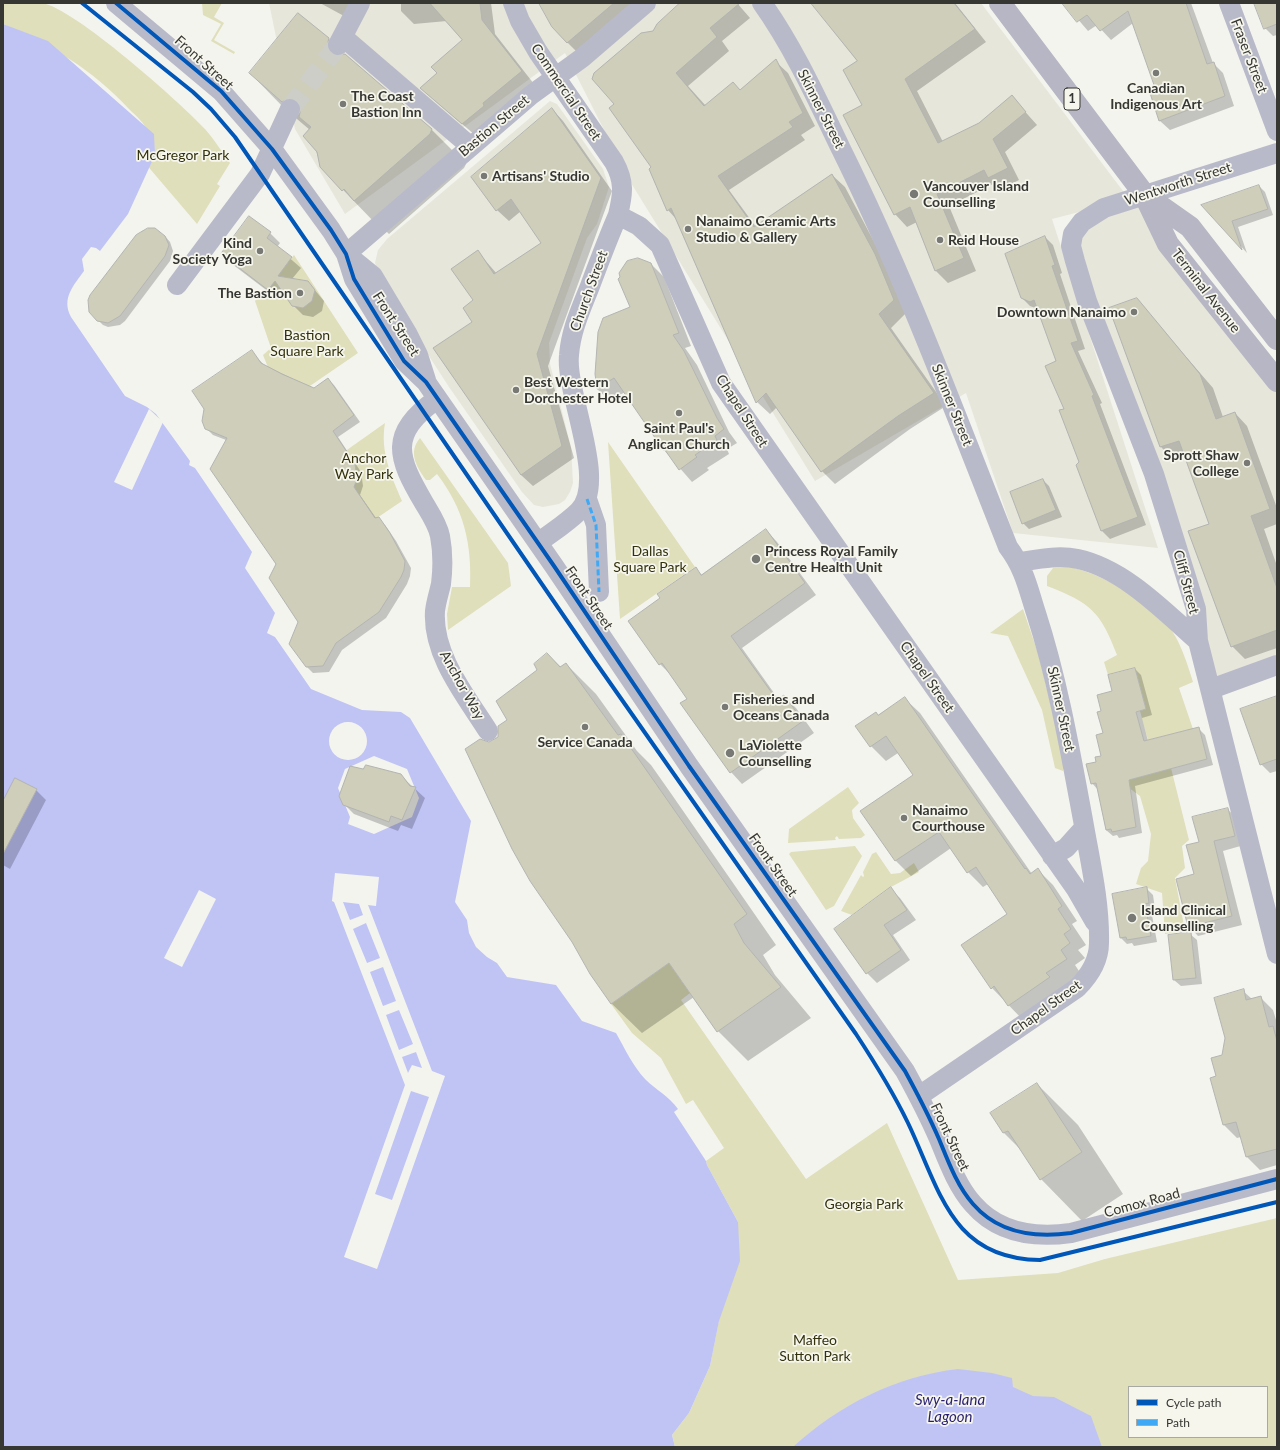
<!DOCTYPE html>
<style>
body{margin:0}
#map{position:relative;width:1280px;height:1450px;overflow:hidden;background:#f4f4ef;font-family:Lato,sans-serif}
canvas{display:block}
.frame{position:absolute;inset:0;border:4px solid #363633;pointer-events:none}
.legend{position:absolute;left:1128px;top:1386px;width:140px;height:52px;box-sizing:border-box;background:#f6f6ed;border:1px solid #a9a9a3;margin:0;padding:5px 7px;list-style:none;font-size:12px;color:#363633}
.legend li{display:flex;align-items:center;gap:8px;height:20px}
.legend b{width:20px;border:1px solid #a9a9a3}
</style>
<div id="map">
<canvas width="1280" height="1450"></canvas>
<div class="frame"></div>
<ul class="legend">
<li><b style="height:5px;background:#0057b8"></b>Cycle path</li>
<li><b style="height:5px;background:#3fa9f5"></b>Path</li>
</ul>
</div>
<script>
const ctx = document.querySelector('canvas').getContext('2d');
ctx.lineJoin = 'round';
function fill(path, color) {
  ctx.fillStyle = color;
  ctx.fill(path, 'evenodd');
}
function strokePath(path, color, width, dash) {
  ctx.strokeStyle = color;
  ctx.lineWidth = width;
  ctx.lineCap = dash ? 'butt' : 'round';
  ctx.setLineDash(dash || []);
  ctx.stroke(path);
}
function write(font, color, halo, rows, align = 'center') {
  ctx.font = font + ' Lato,sans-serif';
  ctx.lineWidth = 3.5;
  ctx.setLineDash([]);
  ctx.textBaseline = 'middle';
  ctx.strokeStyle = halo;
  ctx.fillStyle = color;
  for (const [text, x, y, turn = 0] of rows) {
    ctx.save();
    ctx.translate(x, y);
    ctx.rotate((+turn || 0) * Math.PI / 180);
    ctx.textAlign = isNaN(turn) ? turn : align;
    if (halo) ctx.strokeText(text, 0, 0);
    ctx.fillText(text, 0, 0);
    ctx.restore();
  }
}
const built = new Path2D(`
 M269 3H981L1129 199 1144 194 1277 381V665L1211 689 1073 234 1122 201 1052 219 1158 548 1013 533 966 393 815 481 631 183 565 53 345 214 295 129Z
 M550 101 557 104 603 169 609 187 597 224 587 238 549 343 550 364 571 447 573 483 570 492 565 500 559 504 543 507 534 505 522 492 449 387 381 282 375 263 378 250 387 239Z`);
const green = new Path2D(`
 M3 3C16 3 30 1 42 3 74 8 180 102 205 129 214 139 222 152 230 163L217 184 220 186 197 224 145 163C146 155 151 140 148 133 145 123 136 116 129 109 91 68 53 47 3 24Z
 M202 3H222L214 17 224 23 214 40 235 52 234 54 211 41 221 24 203 15Z
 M294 255 358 353 307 388 278 392 263 355 271 348 255 301Z
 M385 423C380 452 391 475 402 501L371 522 337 457Z
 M420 438 508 563 511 586 448 630 447 614 452 587H470C472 544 464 509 437 474L430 480H426C416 466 408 452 420 438Z
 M608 442 695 567 620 619Z
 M1053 568C1060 568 1068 566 1075 568 1108 577 1151 603 1172 631 1182 646 1188 666 1193 682L1179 688 1193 729 1148 740 1140 711 1146 709 1135 668 1108 675 1104 662 1117 655C1100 611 1091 603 1047 586V576Z
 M1023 609 1039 656 1065 764 1063 771 1055 768 1042 710 1008 636 990 633Z
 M1171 768 1189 840 1182 846 1185 868 1175 878 1185 931 1165 934 1162 893 1136 884 1141 868 1148 861 1151 834 1140 796 1121 782Z
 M848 787 859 803 852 810 853 818 865 835 861 838 839 839 837 836 835 838 836 840 788 843 789 829Z
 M855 846 862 856 834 906 826 910 789 854 791 852Z
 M876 852 891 874 900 873 914 863 919 872 891 887 852 915 841 911 861 875 863 877 864 876 863 872 872 854Z
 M669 963 690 993 681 1000 806 1179 887 1123 958 1280 1058 1273 1105 1259 1277 1218V1447H675L672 1435 689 1413 710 1366 738 1222 707 1165 706 1161 724 1148 693 1100 686 1104 661 1058 632 1033 611 1004ZM1129 1387H1267V1437H1129Z`);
const water = new Path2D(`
 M3 24 48 41 154 134 155 155 128 214 100 251 96 248 91 247 82 259 84 271C74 285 61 298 71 317L125 396 147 407 156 414 190 461 189 465 195 468 252 552 245 568 275 613 267 633 275 637 311 689 362 710 401 712 410 718 471 821 455 902 467 920 469 933 476 947 487 957 497 963 507 977 556 985 582 1021 616 1033C625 1049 633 1066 645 1079 656 1090 669 1096 678 1109L674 1112 706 1161 707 1165 738 1222 740 1261 719 1321 710 1366 689 1413 672 1435 675 1447H3Z
 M958 1369 992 1373 1012 1378 1013 1387 1033 1396 1054 1397 1091 1416 1102 1447H793C839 1405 896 1376 958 1369Z`);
const pier = new Path2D(`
 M149 409 163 422 132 490 114 482Z
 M329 741a19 19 0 1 1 38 0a19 19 0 1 1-38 0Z
 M374 756 407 769 419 798 412 817 374 834 348 824 350 817 338 788 345 769Z
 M335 873 379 877 376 906 368 905 432 1071 445 1076 377 1269 344 1257 405 1085 334 902 332 901ZM343 902 359 904 363 915 350 920ZM366 923 380 958 367 963 353 929ZM383 967 396 1001 383 1006 370 972ZM399 1010 413 1044 399 1050 386 1015ZM416 1052 422 1068 412 1065 408 1073 402 1057ZM411 1091 429 1097 392 1200 375 1194Z
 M199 890 216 899 182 967 164 958Z`);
const shadow = new Path2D(`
 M320 3H351L344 16Z
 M401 3H491L495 34 534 84 476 136 421 88 438 73 464 40 447 21 414 24 401 11Z
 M540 3H643L580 55 567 42Z
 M682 3H737L750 18 722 41 729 51 688 86 706 106 740 91 775 61 788 73 815 126 801 135 805 140 729 190 756 227 832 175 845 187 888 268 906 313 891 328 946 406 910 429 835 484 822 471 777 407 770 414 757 402 676 219 668 210 652 167 615 104 654 32Z
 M812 3H955L986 42 917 91 943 142 980 124 1012 97 1037 125 1005 152 1019 180 1001 189 995 183 949 206 976 271 948 283 935 270 917 222 907 227 895 214 863 106 859 61Z
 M1064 3H1191L1213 63 1223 73 1234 106 1170 130 1160 121 1150 90 1155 85 1133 23 1111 40 1097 25 1088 31Z
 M1255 3H1277V35L1273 36 1265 28Z
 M328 38 345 56 432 130 466 164 464 168 389 234 378 223 377 225 321 167 310 130 284 108 250 73Z
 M552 109 563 121 612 191 548 366 574 458 533 486 521 475 474 322V301L478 252 497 274 543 243 521 211 509 221 497 210Z
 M1259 186 1265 192 1273 215 1238 227 1247 253 1203 205Z
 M148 229 165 236 170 242 173 251 170 261 125 321 120 325 108 327 103 325 98 320 89 301 142 231Z
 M270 233 280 243 277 247 301 268 292 279 308 282 324 301 322 311 313 317 303 315 293 305 284 292 278 299 232 264 223 254Z
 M1045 237 1053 245 1062 273 1060 274 1085 349 1078 351 1102 403 1100 404 1146 525 1110 539 1102 531 1080 462 1065 409 1057 362 1038 309 1030 306 1022 298Z
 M651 264 664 277 691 346 685 348 697 365 729 432 737 443 727 449 729 454 707 468 709 470 692 482 664 450 625 392 610 401 597 389Z
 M1136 299 1213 388 1223 417 1235 413 1247 426 1277 508V524L1264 529 1277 566V648L1245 659 1232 646 1210 524 1186 456 1174 460 1161 447Z
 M252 352 264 365 314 389 327 379 334 385 360 422 338 437 361 472 363 486 360 495 376 518 385 525 396 541 411 568 410 576 407 584 386 618 342 650 329 672 313 673 307 667 299 622 226 440 213 435 206 428Z
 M1043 480 1049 486 1062 517 1029 529 1023 523Z
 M766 530 777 542 816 595 742 648 779 700 784 697 796 708 814 733 742 784 731 772 688 699 672 676 660 664 629 622 662 598 696 569 702 575Z
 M547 654 561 667 566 664 596 694 637 751 651 765 670 792 776 945 763 955 775 975 811 1018 748 1061 718 1031 694 997 642 1033 611 1003 489 744 499 737Z
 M1135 669 1141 675 1152 715 1142 718 1148 741 1198 728 1205 735 1213 765 1135 786 1142 833 1119 838 1117 835 1113 836 1106 830 1098 790 1092 783 1097 763 1102 757 1104 734 1102 711 1114 692Z
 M1277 697V771L1270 773 1261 764Z
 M904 698 920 713 1032 874 1038 870 1053 885 1077 921 1072 924 1086 945 1078 950 1085 958 1075 965 1081 974 1024 1021 992 988 963 945 1008 914 988 884 983 887 968 872 951 848 911 876 896 861 862 812 914 775 898 753 886 761 871 746 879 716Z
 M400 775 425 798 412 829 401 825 398 831 354 814 344 804Z
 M36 790 46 800 10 869 3 865V803Z
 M1227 809 1237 818 1244 845 1223 851 1242 925 1198 936 1189 926 1200 843Z
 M1146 888 1153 895 1155 909 1151 910 1157 942 1134 946 1132 943 1127 944 1121 938 1113 894Z
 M890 889 900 898 916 920 893 935 910 960 877 983 867 973 836 929Z
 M1190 934 1197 940 1202 984 1181 986 1174 980 1170 936Z
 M1243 991 1252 999 1260 997 1273 1010 1277 1023V1165L1260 1170 1247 1157 1241 1137 1237 1138 1224 1125 1211 1078 1217 1077Z
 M1037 1084 1078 1125 1123 1194 1082 1221 1041 1179 1022 1151 1004 1133 992 1114Z`);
const building = new Path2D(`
 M430 3H480L482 20 522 71 483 103 484 106 462 124 420 88 437 73 431 67 462 40Z
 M539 3H614L567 43 552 27Z
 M680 3H740L710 28 717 37 676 73 704 106 733 82 740 90 776 59 803 113 789 122 793 127 718 176 754 227 832 174 875 254 894 300 879 314 934 393 898 416 821 472 766 393 756 403 671 208 667 211 649 169 651 167 609 108 614 104 592 79 594 73 641 33 653 31 657 24Z
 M811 3H954L975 29 905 79 938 143 979 123 1012 95 1026 112 993 139 1008 168 988 178 984 170 937 194 964 258 935 271 910 207 894 215 843 115 862 105 843 70 857 61Z
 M1062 3H1186L1207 64 1214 62 1225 96 1159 121 1149 90 1154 85 1128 11 1100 31 1087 15 1077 22Z
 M1254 3H1277V24L1264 29Z
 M298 13 329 38 327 46 332 55 339 56 345 54 432 129 430 134 354 201 344 189 342 191 320 167 317 152 303 136 311 127 299 117 301 108 299 102 289 98 282 102 249 73Z
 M552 108 601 178 537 354 562 446 521 475 433 348 472 322 463 308 473 300 451 269 478 250 494 274 541 243 511 199 496 211 471 177Z
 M1259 185 1268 209 1232 221 1242 250 1201 205Z
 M249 216 271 232 267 238 292 257 278 276 308 281 315 290 312 301 303 308 292 306 275 281 268 290 221 254Z
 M148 228H155L165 236 169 245 165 256 120 316 108 323 97 321 89 312 88 300 90 295 136 235Z
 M1045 236 1055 265 1052 266 1078 341 1071 343 1094 395 1092 396 1138 517 1101 531 1076 465 1079 462 1059 410 1064 409 1045 366 1056 361 1034 300 1030 302 1021 298 1005 254Z
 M638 258 651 263 679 333 673 335 684 351 717 418 724 429 715 436 717 440 695 455 697 457 679 470 665 450 664 451 614 378 597 389 595 374 598 332 603 318 630 307 618 279 620 277 619 273 627 261Z
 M1137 298 1200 374 1216 419 1235 412 1270 509 1251 516 1277 588V630L1231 647 1188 531 1209 524 1179 441 1160 447 1109 308Z
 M252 350 261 363 282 374 314 388 328 378 354 415 333 431 355 464 357 479 354 487 375 518 379 517 390 533 405 561 404 570 401 577 379 612 336 643 323 666 306 667 289 644 298 622 269 578 276 564 210 469 227 438 205 429 202 421 204 409 192 391Z
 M1043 479 1056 510 1022 524 1010 492Z
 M766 529 805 583 731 636 777 700 784 695 803 721 730 773 680 703 687 699 662 663 659 665 628 621 660 598 657 594 696 567 701 575Z
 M547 653 560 667 566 663 618 735 621 734 640 761 747 914 734 924 744 943 781 987 717 1032 669 963 611 1004 590 974 572 942 530 881 512 849 465 749 480 739 489 742 498 737V726L507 720 496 701 537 670 534 664Z
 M1135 668 1146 709 1136 712 1144 741 1199 727 1207 759 1129 780 1136 827 1112 832 1111 829 1106 830 1096 783 1091 784 1086 764 1096 762 1095 757 1101 756 1096 735 1103 733 1097 712 1101 711 1097 695 1112 691 1108 675Z
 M1277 696V759L1260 765 1240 709Z
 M905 697 1025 869 1026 868 1030 874 1038 868 1062 906 1058 909 1071 929 1064 934 1070 943 1061 950 1067 959 1046 973 1050 977 1008 1006 994 986 991 989 961 945 1007 914 976 867 967 873 939 832 895 861 860 811 913 775 886 736 870 747 855 726 876 712 878 715Z
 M366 765 401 774 410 786 416 787 402 820 391 816 389 822 343 805 339 796 350 766 363 769Z
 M15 778 37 789 3 854V801Z
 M1228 808 1235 836 1214 841 1232 916 1188 927 1176 879 1194 874 1186 845 1199 842 1192 817Z
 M891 887 907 910 884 925 901 950 866 974 834 929Z
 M1147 887 1149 903 1145 904 1151 936 1127 940 1126 937 1120 938 1112 894Z
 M1191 932 1196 978 1173 980 1168 935Z
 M1244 989 1246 1000 1261 996 1269 1027 1273 1026 1277 1041V1149L1246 1157 1236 1122 1223 1125 1210 1078 1216 1076 1211 1058 1222 1055 1225 1038 1214 998Z
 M1037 1083 1082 1152 1040 1180 1008 1131 1003 1133 990 1113Z`);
const minorTunnel = new Path2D(`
 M290 109 338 45`);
const minor = new Path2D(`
 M116 3 221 91 272 149 331 230 346 254 354 279 404 361 426 382 554 566 689 766 905 1071C917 1093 929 1116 939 1139 948 1161 957 1186 973 1204 998 1233 1035 1238 1071 1233L1277 1179
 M513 3 520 21 538 52 614 162C625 182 623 194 618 215 608 238 599 262 590 286 581 309 571 330 569 355 565 394 608 481 579 511 567 523 551 533 538 543
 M762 3C794 48 817 99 841 149 905 278 955 413 1008 547 1024 568 1028 588 1036 613 1058 681 1070 750 1083 820 1090 861 1100 902 1099 943 1099 962 1089 976 1077 988L919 1096
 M1229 3 1277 131
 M343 37 470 146
 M338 45 360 3
 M1277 153 1104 208 1082 222 1073 234 1071 246 1075 261 1087 301 1154 474 1196 609 1198 641 1277 954
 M618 215 639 226 660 245 721 383 1076 889 1095 922
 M346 254 531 95 582 58 646 3
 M346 254 373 276 407 333 418 355 426 380
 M177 285 260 174 290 109
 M437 399C388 434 397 457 424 503 430 513 438 525 440 536 443 552 443 568 441 584 439 593 436 602 435 611 432 655 466 696 488 731
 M587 499 596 525 599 592
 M1020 562C1039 559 1058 555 1078 559 1124 569 1164 611 1198 641
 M1211 689 1277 665
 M1052 856 1066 848 1084 828`);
const highway = new Path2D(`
 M1000 3 1144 194 1168 244 1277 381
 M1146 196 1190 227 1277 339`);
const quiet = new Path2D(`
 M587 499 596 525 599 592`);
const cycleway = new Path2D(`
 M82 3 193 92 211 109 235 137 594 660 856 1034C875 1063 893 1092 908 1123 940 1190 951 1259 1040 1260L1277 1202
 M116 3 221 91 272 149 331 230 346 254 354 279 404 361 426 382 554 566 689 766 905 1071C917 1093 929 1116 939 1139 948 1161 957 1186 973 1204 998 1233 1035 1238 1071 1233L1277 1179`);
const markers = [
 [1156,73,4,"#787875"],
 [343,104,4,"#787875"],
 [484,176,4,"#787875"],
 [914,194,5,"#787875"],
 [688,229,4,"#787875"],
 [940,240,4,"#787875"],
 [260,251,4,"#787875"],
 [300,293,4,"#787875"],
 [1134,312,4,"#787875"],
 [516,390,4,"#787875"],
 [679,413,4,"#787875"],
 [1247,463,4,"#787875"],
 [756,559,5,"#787875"],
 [725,707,4,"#787875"],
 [585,727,4,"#787875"],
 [730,753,5,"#787875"],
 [904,818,4,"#787875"],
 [1132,918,5,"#787875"]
];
const shields = [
 [1072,99,16]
];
const shieldNames = [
 ["1",1072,99]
];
const streetNames = [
 ["Fraser Street",1249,56,69],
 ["Front Street",204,63,42],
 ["Commercial Street",566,92,56],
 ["Skinner Street",821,109,63],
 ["Bastion Street",494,126,-40],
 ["Wentworth Street",1178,184,-18],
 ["Church Street",589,291,-70],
 ["Terminal Avenue",1206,291,52],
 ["Front Street",396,324,57],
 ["Skinner Street",952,405,68],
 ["Chapel Street",742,411,57],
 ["Cliff Street",1186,582,75],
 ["Front Street",589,598,56],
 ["Chapel Street",927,677,55],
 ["Anchor Way",462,685,61],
 ["Skinner Street",1061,709,78],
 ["Front Street",773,865,55],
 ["Chapel Street",1046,1008,-36],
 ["Front Street",950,1137,65],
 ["Comox Road",1142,1203,-15]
];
const poiNames = [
 ["Canadian",1156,88,"center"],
 ["Indigenous Art",1156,104,"center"],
 ["The Coast",351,96],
 ["Bastion Inn",351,112],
 ["Artisans' Studio",492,176],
 ["Vancouver Island",923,186],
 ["Counselling",923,202],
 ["Nanaimo Ceramic Arts",696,221],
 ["Studio & Gallery",696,237],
 ["Reid House",948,240],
 ["Kind",252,243,"right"],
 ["Society Yoga",252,259,"right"],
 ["The Bastion",292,293,"right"],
 ["Downtown Nanaimo",1126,312,"right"],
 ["Best Western",524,382],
 ["Dorchester Hotel",524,398],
 ["Saint Paul's",679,428,"center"],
 ["Anglican Church",679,444,"center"],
 ["Sprott Shaw",1239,455,"right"],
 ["College",1239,471,"right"],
 ["Princess Royal Family",765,551],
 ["Centre Health Unit",765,567],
 ["Fisheries and",733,699],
 ["Oceans Canada",733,715],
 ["Service Canada",585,742,"center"],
 ["LaViolette",739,745],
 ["Counselling",739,761],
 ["Nanaimo",912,810],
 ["Courthouse",912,826],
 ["Island Clinical",1141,910],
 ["Counselling",1141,926]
];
const parkNames = [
 ["McGregor Park",183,155],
 ["Bastion",307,335],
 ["Square Park",307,351],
 ["Anchor",364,458],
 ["Way Park",364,474],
 ["Dallas",650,551],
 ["Square Park",650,567],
 ["Georgia Park",864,1204],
 ["Maffeo",815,1340],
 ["Sutton Park",815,1356]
];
const waterNames = [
 ["Swy-a-lana",950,1400],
 ["Lagoon",950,1417]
];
fill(built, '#e6e6db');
fill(green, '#dfdfbb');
fill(water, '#c0c4f5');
fill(pier, '#f4f4ef');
fill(shadow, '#0003');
fill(building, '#cecebb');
strokePath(building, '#b4b4b1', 1);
strokePath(minorTunnel, '#cecec9', 20, [20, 10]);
strokePath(minor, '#b8bac9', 20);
strokePath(highway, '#b6b6c4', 22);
strokePath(quiet, '#3fa9f5', 3, [6, 3]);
strokePath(cycleway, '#0057b8', 4);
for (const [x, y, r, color] of markers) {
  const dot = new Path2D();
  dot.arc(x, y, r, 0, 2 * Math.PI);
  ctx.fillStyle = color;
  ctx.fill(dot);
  strokePath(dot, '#f6f6ed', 1.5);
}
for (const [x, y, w] of shields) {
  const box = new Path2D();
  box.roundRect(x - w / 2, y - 11, w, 22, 3);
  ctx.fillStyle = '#f6f6ed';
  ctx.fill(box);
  strokePath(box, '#363633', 1);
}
write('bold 13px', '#363633', null, shieldNames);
write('14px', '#363633', '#f6f6ed', streetNames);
write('bold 14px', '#363633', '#f6f6ed', poiNames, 'left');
write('14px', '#32310c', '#f6f6ed', parkNames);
write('italic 15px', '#281f71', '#f6f6ed', waterNames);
</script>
